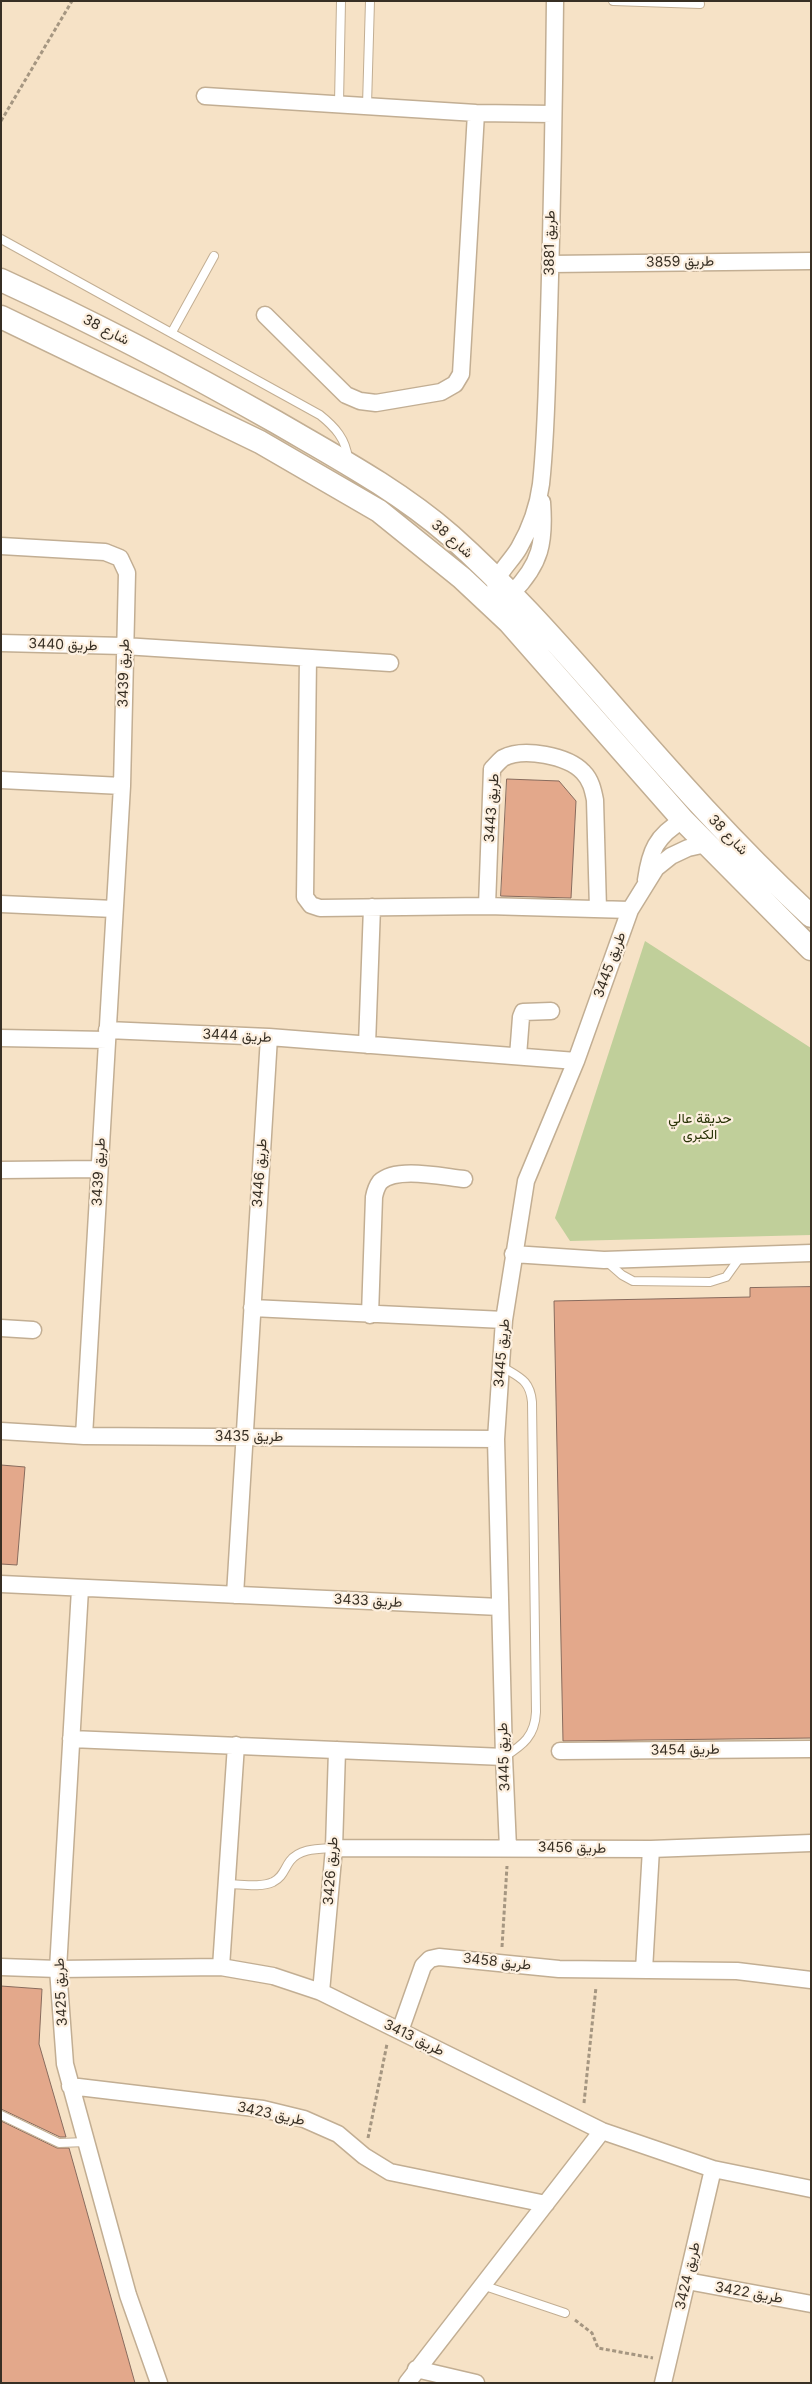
<!DOCTYPE html>
<meta charset="utf-8">
<style>
body{margin:0}
#map{position:relative;width:812px;height:2384px;overflow:hidden;background:#f6e2c6;font-family:Inter,sans-serif}
canvas{display:block}
.frame{position:absolute;inset:0;border:2px solid #372f24;pointer-events:none}
</style>
<div id="map">
<canvas width="812" height="2384"></canvas>
<div class="frame"></div>
</div>
<script>
const ctx = document.querySelector('canvas').getContext('2d');
ctx.lineJoin = 'round';
function fill(path, color) {
  ctx.fillStyle = color;
  ctx.fill(path, 'evenodd');
}
function strokePath(path, color, width, dash) {
  ctx.strokeStyle = color;
  ctx.lineWidth = width;
  ctx.lineCap = dash ? 'butt' : 'round';
  ctx.setLineDash(dash || []);
  ctx.stroke(path);
}
function write(font, color, halo, rows, align = 'center') {
  ctx.font = font + ' Inter,Vazirmatn,sans-serif';
  ctx.lineWidth = 4.5;
  ctx.setLineDash([]);
  ctx.textBaseline = 'middle';
  ctx.strokeStyle = halo;
  ctx.fillStyle = color;
  for (const [text, x, y, turn = 0] of rows) {
    ctx.save();
    ctx.translate(x, y);
    ctx.rotate((+turn || 0) * Math.PI / 180);
    ctx.textAlign = isNaN(turn) ? turn : align;
    if (halo) ctx.strokeText(text, 0, 0);
    ctx.fillText(text, 0, 0);
    ctx.restore();
  }
}
const green = new Path2D(`
 M645 941 811 1048V1235L570 1241 555 1218Z`);
const building = new Path2D(`
 M507 779 559 781 576 801 571 898 501 896Z
 M811 1287V1738L563 1741 554 1301 750 1297V1288Z
 M1 1465 25 1467 17 1565 1 1564Z
 M1 1986 42 1989 39 2044 66 2137H60L1 2109Z
 M1 2121 57 2148H69L135 2383H1Z`);
const path = new Path2D(`
 M1 121 72 1
 M502 1947 507 1866
 M584 2103 596 1987
 M368 2138 387 2044
 M575 2320 592 2333 598 2348 653 2358`);
const lane = new Path2D(`
 M613 1 700 4
 M339 103 341 1
 M367 105 370 1
 M1 239 320 415C335 427 346 439 348 459
 M172 332 214 256
 M606 1261 622 1275 633 1281 710 1282 726 1277 741 1256
 M501 1366C518 1377 530 1379 532 1402L536 1712C535 1736 523 1745 504 1757
 M227 1884C241 1884 260 1888 273 1882 283 1877 284 1869 290 1861 300 1848 319 1849 334 1848
 M1 2115 59 2143 87 2142
 M482 2285 565 2313`);
const street = new Path2D(`
 M205 96 476 113 553 114
 M550 264 811 261
 M265 315 346 395 360 401 376 403 441 392 455 384 461 374 476 113
 M1 546 105 552 120 558 127 573 122 786 84 1436
 M495 589C496 573 511 562 519 548 530 529 538 507 541 484 547 428 547 371 549 315 552 210 554 106 555 1
 M500 593H512C541 564 545 542 542 502
 M1 643 124 646 390 663
 M308 658 305 897 311 905 320 908 487 906 630 910
 M1 780 122 786
 M646 880C650 851 656 836 683 820
 M1 904 114 909
 M487 906 492 769C496 765 500 760 503 758 524 747 568 756 583 772 591 780 593 790 595 800L598 909
 M107 1030 269 1037 576 1061
 M1 1038 107 1040
 M367 1045 372 907
 M518 1056 521 1017 523 1012 551 1011
 M1 1170 99 1169
 M513 1254 604 1260 811 1253
 M252 1308 504 1320
 M370 1315 374 1197C375 1192 377 1186 380 1182 396 1166 443 1177 464 1179
 M1 1328 33 1330
 M1 1431 84 1436 496 1439
 M1 1584 500 1607
 M80 1589 58 1969 65 2064 128 2295 159 2383
 M235 1595 269 1037
 M71 1739 504 1757
 M560 1751 811 1749
 M334 1848 651 1849 811 1843
 M508 1848 504 1757 496 1439 504 1320 526 1181 576 1061 630 910 656 868 671 856 688 848 706 844
 M1 1967 58 1969 221 1967 273 1976 321 1992 602 2131 713 2169 811 2189
 M221 1967 236 1745
 M644 1970 651 1849
 M321 1992 334 1848 337 1750
 M400 2031 423 1966 430 1959 439 1957 559 1969 737 1971 811 1980
 M70 2086 263 2109 304 2119 338 2134 364 2156 390 2172 546 2204
 M687 2281 811 2304
 M416 2369 476 2383
 M407 2383 602 2131
 M663 2383 713 2169`);
const secondary = new Path2D(`
 M1 280C95 323 186 371 276 422 336 457 398 490 451 536 506 585 554 639 603 695 669 771 736 847 811 916
 M1 317 260 442 379 511 462 578 509 622 683 820 811 949`);
const streetNames = [
 ["طريق 3881",550,243,-89],
 ["طريق 3859",680,262,-1],
 ["شارع 38",106,330,27],
 ["شارع 38",452,539,41],
 ["طريق 3440",63,645,2],
 ["طريق 3439",124,673,-89],
 ["طريق 3443",492,808,-86],
 ["شارع 38",728,835,46],
 ["طريق 3445",610,965,-70],
 ["طريق 3444",237,1036,3],
 ["طريق 3439",99,1172,-87],
 ["طريق 3446",260,1173,-86],
 ["طريق 3445",502,1353,-85],
 ["طريق 3435",249,1437],
 ["طريق 3433",368,1601,3],
 ["طريق 3454",685,1750,-1],
 ["طريق 3445",504,1757,-92],
 ["طريق 3456",572,1848,1],
 ["طريق 3426",331,1871,-86],
 ["طريق 3458",497,1962,6],
 ["طريق 3425",61,1992,-93],
 ["طريق 3413",414,2038,26],
 ["طريق 3423",271,2114,12],
 ["طريق 3424",688,2276,-77],
 ["طريق 3422",749,2293,10]
];
const parkNames = [
 ["حديقة عالي",700,1119],
 ["الكبرى",700,1135]
];
fill(green, '#c0cf9a');
fill(building, '#e3a88b');
strokePath(building, '#886b5d', 1);
strokePath(lane, '#c2ae93', 10);
strokePath(street, '#c2ae93', 19);
strokePath(secondary, '#c2ae93', 25);
strokePath(path, '#a59681', 3, [4, 2.5]);
strokePath(lane, '#fff', 8);
strokePath(street, '#fff', 16);
strokePath(secondary, '#fff', 22);
write('14px', '#372f24', '#fdf0e0', streetNames);
write('14px', '#283205', '#fdf0e0', parkNames);
</script>
